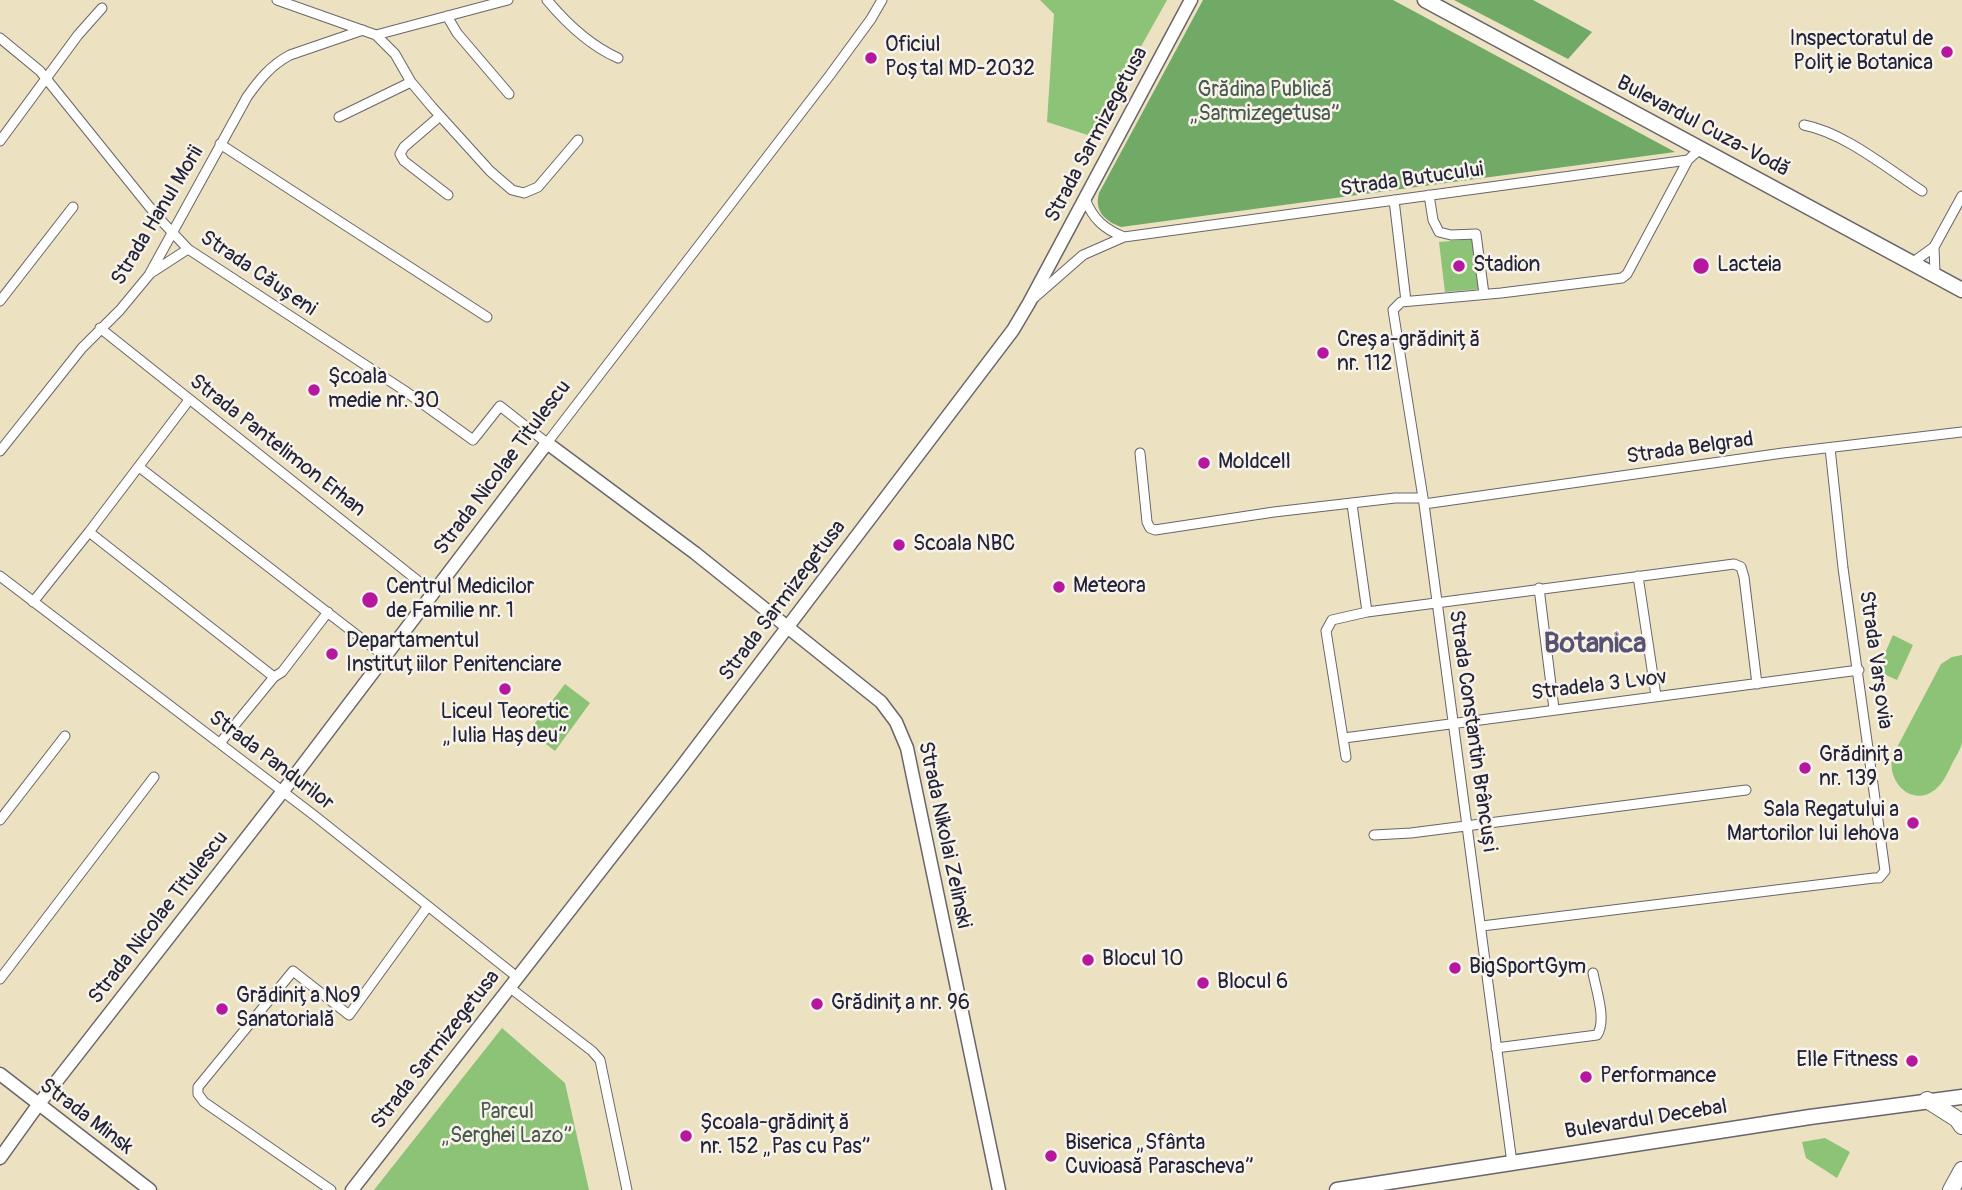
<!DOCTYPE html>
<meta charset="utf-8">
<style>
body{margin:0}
canvas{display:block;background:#ece1c1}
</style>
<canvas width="1962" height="1190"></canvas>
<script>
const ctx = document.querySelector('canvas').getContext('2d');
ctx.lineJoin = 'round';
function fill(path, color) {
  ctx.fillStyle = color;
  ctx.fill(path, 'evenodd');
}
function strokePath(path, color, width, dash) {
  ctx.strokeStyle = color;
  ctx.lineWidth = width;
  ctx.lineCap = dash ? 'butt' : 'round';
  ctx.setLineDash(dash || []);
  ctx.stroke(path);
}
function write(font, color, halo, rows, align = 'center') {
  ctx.font = font + ' Pangolin,sans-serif';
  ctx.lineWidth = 5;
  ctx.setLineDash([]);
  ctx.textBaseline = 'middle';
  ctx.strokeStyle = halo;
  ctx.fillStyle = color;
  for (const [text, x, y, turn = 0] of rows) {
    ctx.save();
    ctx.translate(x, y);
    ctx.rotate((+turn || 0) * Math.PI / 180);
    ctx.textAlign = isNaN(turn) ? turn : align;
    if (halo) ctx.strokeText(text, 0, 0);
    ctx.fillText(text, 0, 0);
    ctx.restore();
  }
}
const green = new Path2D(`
 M1040 0H1167L1091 136 1047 122 1054 14Z
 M1473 239 1480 289 1445 292 1439 242Z
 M1893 635 1913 645 1897 680 1877 671Z
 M1962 655C1962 682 1962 716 1962 742 1961 750 1954 759 1951 766 1947 774 1943 783 1936 789 1912 809 1885 781 1893 755L1941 664 1952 657Z
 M565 684 590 703 555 751 529 731Z
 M502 1028 565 1083 589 1190H374Z
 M1825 1138 1850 1152 1837 1178 1806 1158 1802 1142Z`);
const forest = new Path2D(`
 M1203 0H1393L1675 152 1121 227C1105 221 1094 211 1099 193Z
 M1454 0H1533L1592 32 1568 59Z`);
const street = new Path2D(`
 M277 0 376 35 508 0
 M547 0C567 24 589 45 618 58
 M447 16 457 33 509 94
 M376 35 395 54 411 82 432 107 490 171 512 190 524 193 538 187 578 140
 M0 38 40 71 156 215 188 249 405 391 473 440 500 406 547 443 830 75 871 19 882 0
 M440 116 404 147 400 154 404 161 448 195
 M339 117 411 82
 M1804 125C1845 133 1888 169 1922 191
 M0 141 78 35 102 8
 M220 144 487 317
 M1429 195 1433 220 1439 232 1451 235 1476 234 1484 294
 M1085 199C1093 219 1104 229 1124 237
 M1394 200 1406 301
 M1934 247 1935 275
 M1912 263 1934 247 1962 196
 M151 273 188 249
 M1035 297 1083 255 1124 237 1688 160 1700 149
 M0 301 73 207
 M100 328 432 592
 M0 451 82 348 120 310 149 275 247 97C259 80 271 65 290 55L363 30
 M1140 453 1147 522 1150 528 1155 530 1274 512 1395 498H1423
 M139 467 384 656
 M1352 504 1367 612
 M1424 504 1783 453 1962 432
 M89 532 274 677
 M0 576 315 816 517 977
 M1638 576 1656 696
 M1539 588 1554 709
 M33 602 89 532 189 400
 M1344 738 1859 670
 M220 743 274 677 282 672 328 612
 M1346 757 1326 631 1332 620 1367 612 1734 564 1741 567 1744 577 1757 684
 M0 820 65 736
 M1374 835 1411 833 1746 790
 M1482 926 1874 878H1879L1885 871 1843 568 1830 448
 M0 979 154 777
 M509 987 592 1051 600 1060 627 1190
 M1496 1048 1597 1035C1607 1020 1596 990 1593 973
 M1512 1163 1424 504 1393 310 1401 302 1501 293 1622 278 1627 274 1688 160
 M331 1190 204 1102 198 1094V1087L293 971 349 1015 428 906`);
const secondary = new Path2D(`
 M0 1074 150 1190
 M0 1158 38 1105 283 791 547 443 695 553 881 702 896 722 907 748 999 1190
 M352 1190 679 770 1013 330 1029 303 1191 0`);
const primary = new Path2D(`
 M1425 0 1962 290
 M1337 1190 1810 1117 1962 1097`);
const highway = new Path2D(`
 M1927 1100 1957 1119 1962 1126
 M1951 1190 1962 1170`);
const markers = [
 [1947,52,7,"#b5179e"],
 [871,58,7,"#b5179e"],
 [1459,266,7,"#b5179e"],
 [1701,266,9,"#b5179e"],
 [1323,353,7,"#b5179e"],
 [314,390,7,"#b5179e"],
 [1204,463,7,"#b5179e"],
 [899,545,7,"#b5179e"],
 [1059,587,7,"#b5179e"],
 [370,600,9,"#b5179e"],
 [332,654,7,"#b5179e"],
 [505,689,7,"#b5179e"],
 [1805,768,7,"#b5179e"],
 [1913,823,7,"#b5179e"],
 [1088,960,7,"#b5179e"],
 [1455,968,7,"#b5179e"],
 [1203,983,7,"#b5179e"],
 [817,1004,7,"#b5179e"],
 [222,1009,7,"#b5179e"],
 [1912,1061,7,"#b5179e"],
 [1586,1077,7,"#b5179e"],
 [686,1136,7,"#b5179e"],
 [1051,1156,7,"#b5179e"]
];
const poiNames = [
 ["Inspectoratul de",1933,40,"right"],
 ["Poliție Botanica",1933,64,"right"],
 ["Oficiul",885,46],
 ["Poștal MD-2032",885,70],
 ["Stadion",1473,266],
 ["Lacteia",1717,266],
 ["Creșa-grădiniță",1337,341],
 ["nr. 112",1337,365],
 ["Şcoala",328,378],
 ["medie nr. 30",328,402],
 ["Moldcell",1218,463],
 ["Scoala NBC",913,545],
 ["Meteora",1073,587],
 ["Centrul Medicilor",386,588],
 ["de Familie nr. 1",386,612],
 ["Departamentul",346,642],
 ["Instituțiilor Penitenciare",346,666],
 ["Liceul Teoretic",505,713,"center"],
 ["„Iulia Hașdeu”",505,737,"center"],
 ["Grădinița",1819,756],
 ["nr. 139",1819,780],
 ["Sala Regatului a",1899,811,"right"],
 ["Martorilor lui Iehova",1899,835,"right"],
 ["Blocul 10",1102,960],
 ["BigSportGym",1469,968],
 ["Blocul 6",1217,983],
 ["Grădinița №9",236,997],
 ["Sanatorială",236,1021],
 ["Grădinița nr. 96",831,1004],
 ["Elle Fitness",1898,1061,"right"],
 ["Performance",1600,1077],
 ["Școala-grădiniță",700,1124],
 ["nr. 152 „Pas cu Pas”",700,1148],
 ["Biserica „Sfânta",1065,1144],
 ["Cuvioasă Parascheva”",1065,1168]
];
const parkNames = [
 ["Grădina Publică",1265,91],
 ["„Sarmizegetusa”",1265,115],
 ["Parcul",507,1113],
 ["„Serghei Lazo”",507,1137]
];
const streetNames = [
 ["Bulevardul Cuza-Vodă",1703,127,28],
 ["Strada Sarmizegetusa",1097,135,-62],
 ["Strada Butucului",1412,180,-8],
 ["Strada Hanul Morii",158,216,-59],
 ["Strada Căușeni",258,274,34],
 ["Strada Pantelimon Erhan",277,446,38],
 ["Strada Belgrad",1690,449,-8],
 ["Strada Nicolae Titulescu",503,468,-53],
 ["Strada Sarmizegetusa",783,601,-53],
 ["Strada Varșovia",1875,660,82],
 ["Stradela 3 Lvov",1599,686,-7],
 ["Strada Constantin Brâncuși",1472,731,82],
 ["Strada Pandurilor",271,761,37],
 ["Strada Nikolai Zelinski",944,835,78],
 ["Strada Nicolae Titulescu",159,918,-52],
 ["Strada Sarmizegetusa",436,1050,-52],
 ["Strada Minsk",86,1117,37],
 ["Bulevardul Decebal",1646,1120,-9]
];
const districtNames = [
 ["Botanica",1595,645]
];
fill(green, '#8cc376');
fill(forest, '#71a967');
strokePath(street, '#69656a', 11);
strokePath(secondary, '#69656a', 15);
strokePath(primary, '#69656a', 17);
strokePath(highway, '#69656a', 18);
strokePath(street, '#fff', 9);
strokePath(secondary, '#fff', 12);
strokePath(primary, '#fff', 14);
strokePath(highway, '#fff', 16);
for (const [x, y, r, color] of markers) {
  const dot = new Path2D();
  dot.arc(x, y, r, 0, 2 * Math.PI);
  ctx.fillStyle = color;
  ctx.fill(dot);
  strokePath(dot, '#f7f3e8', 2.5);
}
write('21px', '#22223b', '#f7f3e8', poiNames, 'left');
write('21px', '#475a50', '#f7f3e8', parkNames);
write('21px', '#22223b', '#f7f3e8', streetNames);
write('bold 28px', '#585272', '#f7f3e8', districtNames);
</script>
